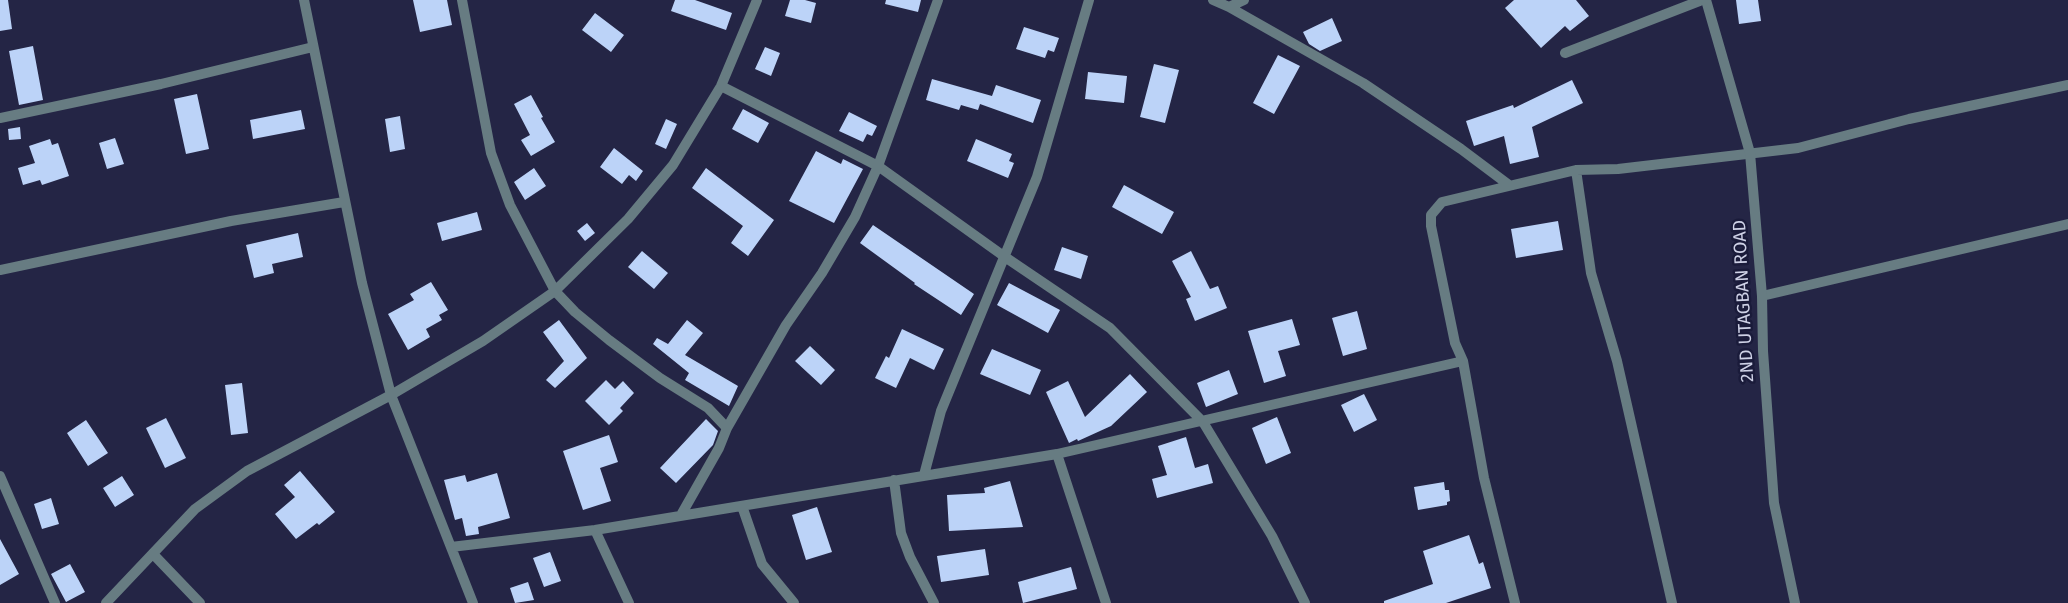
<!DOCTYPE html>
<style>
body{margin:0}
canvas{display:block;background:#242545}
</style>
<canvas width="2068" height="603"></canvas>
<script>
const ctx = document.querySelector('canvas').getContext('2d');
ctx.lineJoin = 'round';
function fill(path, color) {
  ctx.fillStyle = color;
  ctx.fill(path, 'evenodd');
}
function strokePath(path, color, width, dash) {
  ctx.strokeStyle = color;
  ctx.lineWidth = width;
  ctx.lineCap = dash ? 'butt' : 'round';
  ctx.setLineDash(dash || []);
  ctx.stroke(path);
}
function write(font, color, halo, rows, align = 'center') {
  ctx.font = font + ' "Fira Sans",sans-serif';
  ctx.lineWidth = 5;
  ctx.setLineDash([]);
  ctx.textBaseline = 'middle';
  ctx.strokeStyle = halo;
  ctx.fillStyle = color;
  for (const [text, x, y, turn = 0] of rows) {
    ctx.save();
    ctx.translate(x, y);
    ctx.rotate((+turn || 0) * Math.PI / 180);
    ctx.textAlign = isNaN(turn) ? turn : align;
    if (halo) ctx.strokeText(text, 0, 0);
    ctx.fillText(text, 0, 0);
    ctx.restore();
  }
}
const building = new Path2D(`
 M0 0H8L12 29 0 31Z
 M413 0H447L452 25 420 32Z
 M675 0H695L732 13 726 30 671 11Z
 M790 0H805L816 3 811 23 785 16Z
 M886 0H921L918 12 885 4Z
 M1514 0H1576L1589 16 1570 31 1565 26 1541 48 1505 8Z
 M1736 0H1758L1761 21 1739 24Z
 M595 13 624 35 611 52 582 30Z
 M1332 18 1342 41 1320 51 1309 44 1303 32Z
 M1024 27 1059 38 1054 52 1048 50 1045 58 1016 49Z
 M33 46 43 100 19 105 9 51Z
 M765 47 780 53 771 76 755 69Z
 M1278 55 1300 66 1274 114 1253 103Z
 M1154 64 1179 70 1165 123 1140 117Z
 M1088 72 1127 76 1124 103 1085 99Z
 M932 79 992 96 996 85 1041 100 1033 123 980 104 978 110 961 105 959 110 926 100Z
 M1572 80 1583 103 1532 127 1539 157 1510 164 1504 136 1474 146 1466 121 1513 105 1514 108Z
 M197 94 209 149 186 154 174 99Z
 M531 95 543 117 541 118 555 142 531 156 521 140 530 135 514 104Z
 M743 109 769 123 758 143 732 129Z
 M301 110 305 129 253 139 250 120Z
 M849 112 877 126 872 136 867 134 863 142 839 131Z
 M400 116 405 149 390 152 385 119Z
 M666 119 677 124 666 149 655 144Z
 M20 127 21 139 9 140 8 129Z
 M115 138 124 164 107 169 99 143Z
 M50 139 52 145 58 143 69 176 42 185 40 180 23 185 18 168 35 163 29 146Z
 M976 139 1012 154 1009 161 1014 163 1008 178 967 161Z
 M614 148 643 171 636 181 629 175 622 184 600 167Z
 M816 151 841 164 843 159 863 169 834 223 789 201Z
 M534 168 546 186 525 200 514 182Z
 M706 168 774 220 748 256 731 243 743 226 692 188Z
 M1124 185 1174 212 1162 234 1112 207Z
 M477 212 482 230 442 241 437 223Z
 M1558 221 1563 250 1516 258 1511 229Z
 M587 223 595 233 585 241 577 231Z
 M873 225 974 294 961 315 914 284 915 283 860 243Z
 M298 233 303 257 272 264 274 273 254 278 246 245Z
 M1062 247 1088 256 1081 279 1054 270Z
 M642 251 668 273 654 289 628 267Z
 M1191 251 1210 289 1218 286 1227 308 1195 321 1186 299 1191 297 1172 261Z
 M431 282 448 310 439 315 442 320 426 329 430 337 408 350 388 314 414 300 410 294Z
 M1009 283 1060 310 1048 333 997 305Z
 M1357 311 1367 349 1343 356 1332 318Z
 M1292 319 1300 345 1278 351 1286 376 1264 383 1248 331Z
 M559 320 587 358 555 388 546 380 564 361 543 332Z
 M687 320 703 333 685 355 738 386 729 406 685 380 689 373 653 344 657 338 668 344Z
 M902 329 944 349 934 370 910 358 896 388 875 378 886 356 889 358Z
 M810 346 835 370 821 385 795 361Z
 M992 349 1041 370 1030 395 980 374Z
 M1229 370 1238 394 1206 407 1197 383Z
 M1130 374 1147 392 1111 426 1078 441 1077 439 1069 443 1046 392 1068 381 1085 417Z
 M606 380 615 389 623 381 634 393 620 408 623 411 609 425 585 401Z
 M242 383 248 433 231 435 225 385Z
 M1364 394 1377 420 1354 432 1341 405Z
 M1277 417 1291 453 1266 464 1252 428Z
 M166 418 186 458 165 468 146 428Z
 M706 419 718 431 713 445 676 483 660 468Z
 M86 420 108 453 88 466 67 433Z
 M609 435 618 462 600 468 611 501 583 510 563 451Z
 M1186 437 1195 468 1208 464 1213 483 1157 498 1152 479 1167 475 1158 446Z
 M300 471 335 512 319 525 317 523 296 539 275 514 295 497 284 485Z
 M497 473 510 518 478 527 479 534 466 536 462 518 455 520 444 480 465 475 467 482Z
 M122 476 134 495 115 507 103 488Z
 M1010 481 1023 527 949 531 947 495 985 493 984 488Z
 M1444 482 1445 490H1449L1450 501 1447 502V505L1418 510 1414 487Z
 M51 498 59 524 42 529 34 504Z
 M817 507 832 552 806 560 792 515Z
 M1469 535 1479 564 1483 562 1491 588 1446 603H1384V601L1433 584 1423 551Z
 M0 539 19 574 0 585Z
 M985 549 989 575 941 582 937 556Z
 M550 552 561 581 544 587 533 558Z
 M70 564 85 592 66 602 51 574Z
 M1071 567 1077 589 1023 603 1018 582Z
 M528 582 534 600 515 603 510 588Z`);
const minor = new Path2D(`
 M304 0 362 283 391 395 473 603
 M462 0 491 153 510 205 555 291 575 312 609 340 660 378 708 408 727 428
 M1213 0 1229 7
 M1244 0 1229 7 1363 83 1461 149 1509 185
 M1565 53 1702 0
 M721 86 878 166 1005 257 1110 328 1203 422 1272 536 1305 603
 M0 118 161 84 313 47
 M1576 170 1591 273 1617 361 1672 603
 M0 270 231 221 344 202
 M1762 296 2068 224
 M1057 454 1106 603
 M924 475 941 411 1037 177 1089 0
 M0 476 55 603
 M894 480 901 533 910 557 934 603
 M742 506 762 564 794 603
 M681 515 719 448 727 428 786 325 822 273 855 217 878 166 938 0
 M595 530 629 603
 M451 547 595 530 1057 454 1463 361
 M154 555 200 603
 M106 603 195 509 247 471 391 395 483 341 555 291 628 219 673 165 721 86 757 0
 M1515 603 1484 478 1463 361 1455 343 1431 226V215L1442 202 1576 170 1618 169 1798 148 1909 119 2068 85`);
const tertiary = new Path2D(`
 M1706 0 1750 153 1762 296 1763 351 1774 503 1795 603`);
const streetNames = [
 ["2ND UTAGBAN ROAD",1744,301,-93]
];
fill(building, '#bcd3f8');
strokePath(minor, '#677c82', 10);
strokePath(tertiary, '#677c82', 10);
write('18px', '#ced1e6', '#1a1b3a', streetNames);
</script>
